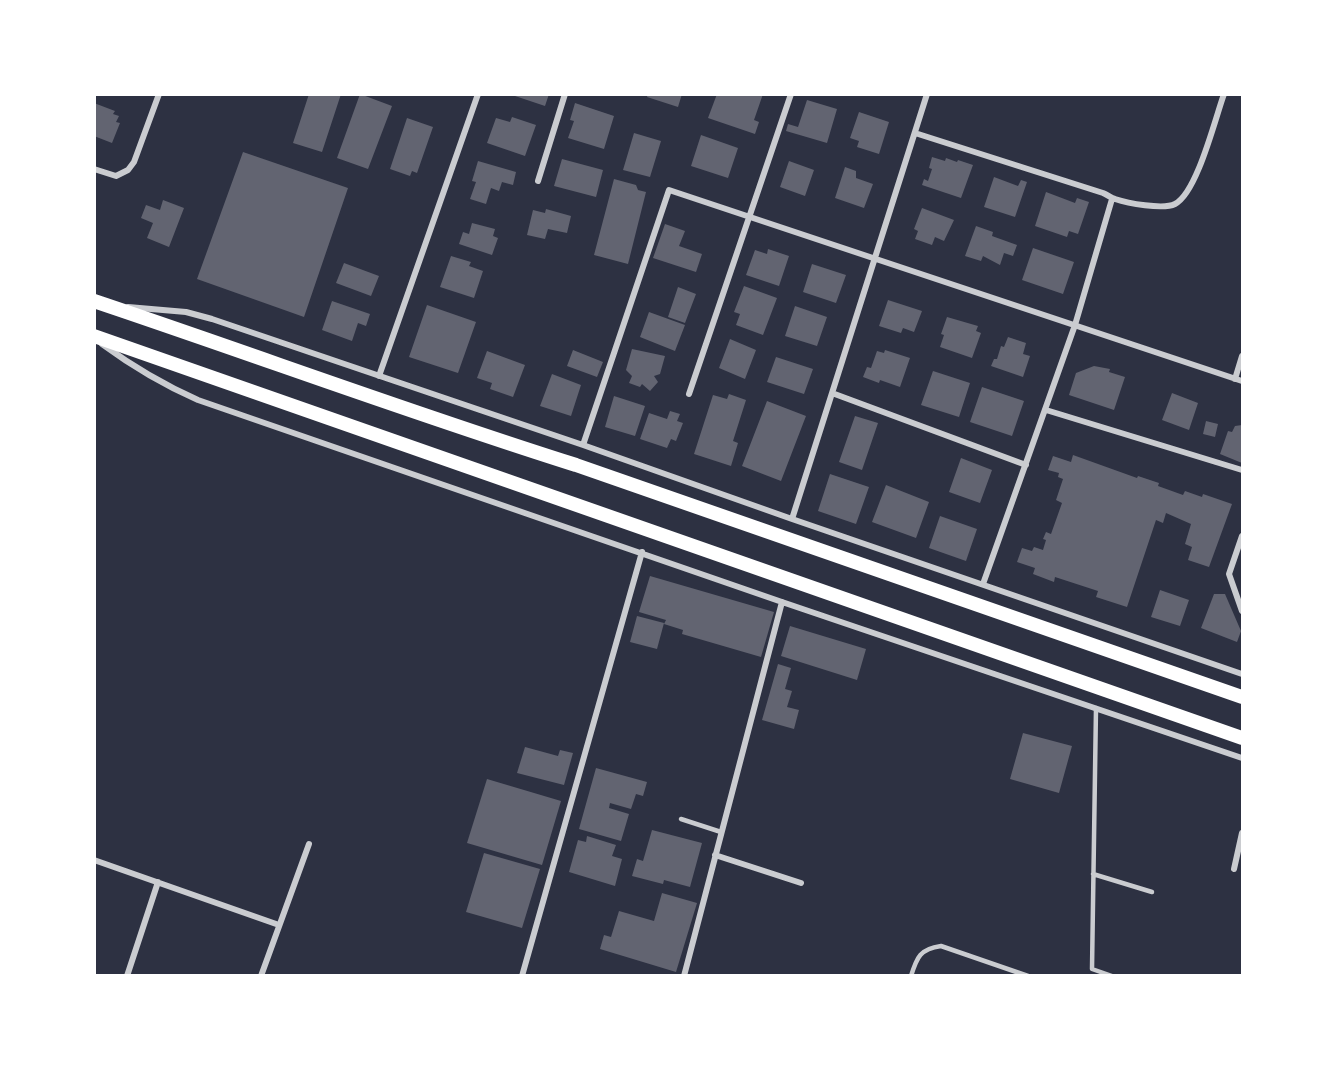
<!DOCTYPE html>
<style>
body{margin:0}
#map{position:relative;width:1337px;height:1070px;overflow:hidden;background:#2d3142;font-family:Signika,sans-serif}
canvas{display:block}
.frame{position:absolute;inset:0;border:96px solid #fff;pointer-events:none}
</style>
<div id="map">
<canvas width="1337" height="1070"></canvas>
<div class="frame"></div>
</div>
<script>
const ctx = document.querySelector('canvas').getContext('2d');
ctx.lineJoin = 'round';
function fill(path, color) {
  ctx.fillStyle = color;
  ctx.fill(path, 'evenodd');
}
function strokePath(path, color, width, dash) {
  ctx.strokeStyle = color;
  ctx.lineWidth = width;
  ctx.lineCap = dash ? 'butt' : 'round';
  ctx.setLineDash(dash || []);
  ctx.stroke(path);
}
const building = new Path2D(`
 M309 94H341L322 152 293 143Z
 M360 94 392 106 368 169 337 158Z
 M509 94H549L545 106Z
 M648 94H682L678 107 647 97Z
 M717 94H763L754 120 759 122 755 134 708 118Z
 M807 100 837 109 827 143 786 131 788 124 798 127Z
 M94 103 115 111 113 114 119 116 116 122 120 123 112 143 94 136Z
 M575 103 614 116 604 149 568 138 574 121 570 120Z
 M859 112 889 122 879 154 857 147 859 141 850 138Z
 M512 117 536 125 525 156 487 143 496 118 510 122Z
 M407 118 433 127 417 173 412 171 410 176 390 169Z
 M634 133 661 141 650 177 623 170Z
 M701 135 738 148 728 178 691 166Z
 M243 152 348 188 304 317 197 279Z
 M932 157 945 161 946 158 957 162 958 160 973 165 961 198 922 185 924 179 928 181 932 169 929 168Z
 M562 159 603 170 596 197 554 186Z
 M478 161 516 172 513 185 502 182 499 191 491 188 486 204 470 199 476 182 472 181Z
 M789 161 814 170 805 196 780 187Z
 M845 167 856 171V178L873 184 864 208 835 198Z
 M994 177 1018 186 1021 180 1027 182 1015 217 984 207Z
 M614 179 636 185 638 190 646 192 628 264 594 255Z
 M1046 192 1075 203 1077 198 1089 202 1078 234 1069 231 1067 237 1035 226Z
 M163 200 184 208 169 247 147 238 153 223 141 218 146 205 160 210Z
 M922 208 954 220 944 241 935 237 932 245 915 239 918 231 914 229Z
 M546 209 571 216 567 233 548 229 545 239 527 235 533 210 545 213Z
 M472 223 495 229 493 236 498 238 492 255 459 244 463 232 469 234Z
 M665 224 685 231 679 246 702 254 696 272 653 258Z
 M976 226 993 232 992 236 1017 245 1013 256 1004 253 1000 265 983 256 981 261 965 256Z
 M1033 248 1074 262 1063 294 1022 280Z
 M768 249 789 256 779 286 746 275 755 250 767 254Z
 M451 256 471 262 469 266 483 271 474 298 440 287Z
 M344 263 379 276 371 296 336 283Z
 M812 264 846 275 836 303 803 292Z
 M744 286 777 298 763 335 736 325 740 314 734 312Z
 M678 287 696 294 685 323 668 317Z
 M888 300 922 311 914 332 903 328 901 333 879 326Z
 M332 301 370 314 366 326 358 323 352 341 322 330Z
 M427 305 476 322 458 373 409 357Z
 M795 306 827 317 817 346 785 336Z
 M649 312 685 325 675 351 640 337Z
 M947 317 978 326 976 331 981 333 972 358 940 347 944 335 941 334Z
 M1008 337 1026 343 1023 354 1030 356 1023 377 991 366 994 359H997L1001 346 1004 347Z
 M730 339 756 350 745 379 719 368Z
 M632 349 665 356 660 374 654 376 658 382 650 391 642 384 640 387 629 383 632 376 626 370Z
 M573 350 603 362 597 377 567 366Z
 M885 350 910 358 900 387 880 380 879 383 863 377 867 367 871 368 877 351 884 353Z
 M487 351 525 365 513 397 490 389 492 383 477 378Z
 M776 357 813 369 804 394 767 382Z
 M1094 366 1110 369 1109 372 1125 377 1114 410 1069 395 1076 373Z
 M933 371 970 383 959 417 921 405Z
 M552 374 581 385 571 416 540 406Z
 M982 387 1024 401 1012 436 970 422Z
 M1172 393 1198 403 1189 430 1162 420Z
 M729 394 746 400 733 441 738 443 731 466 694 454 713 395 727 399Z
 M614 396 645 406 635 436 605 427Z
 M767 401 806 416 781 481 742 466Z
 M670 411 680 414 677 421 683 423 676 441 671 439 667 448 640 439 649 413 667 419Z
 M855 416 878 423 862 470 839 462Z
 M1206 421 1218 424 1215 437 1203 434Z
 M1242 425V463L1220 454 1228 431 1232 432 1235 426Z
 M1073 455 1137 478 1138 476 1159 483 1158 486 1183 495 1185 491 1202 497 1203 494 1232 504 1209 567 1188 560 1192 547 1185 544 1191 524 1166 513 1163 523 1156 520 1127 607 1096 597 1098 591 1055 577 1054 582 1033 574 1035 568 1017 562 1022 548 1032 551 1034 547 1043 550 1046 540 1043 539 1046 532 1051 534 1062 503 1056 500 1063 479 1058 477 1059 473 1048 470 1053 456 1071 462Z
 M961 458 992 470 980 503 949 492Z
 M830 474 869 487 856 524 818 511Z
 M886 485 929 502 916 538 872 522Z
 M940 516 977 529 966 561 929 548Z
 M650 576 774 612 761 657 682 634 683 630 664 624 666 620 639 612Z
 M1160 590 1189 600 1180 626 1151 617Z
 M1214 594H1225L1241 631 1237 642 1201 628Z
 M637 616 664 623 657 649 630 642Z
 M790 626 866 649 857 680 781 656Z
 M778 664 791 668 785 689 792 691 787 707 799 710 794 729 762 720Z
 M1023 733 1072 746 1059 793 1010 779Z
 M525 747 558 756 560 750 573 753 564 785 517 773Z
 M596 768 647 782 643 796 636 794 631 809 610 803 609 808 629 814 621 841 579 829Z
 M487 779 561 801 542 865 467 843Z
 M652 830 702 843 690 887 664 880 663 884 632 876 637 859 643 861Z
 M587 836 616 845 612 856 622 859 615 886 569 872 578 840 586 842Z
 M484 853 540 869 522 928 466 912Z
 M662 893 697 903 676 972 600 949 604 935 611 937 619 911 654 921Z`);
const service = new Path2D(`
 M1096 708 1092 969 1112 976
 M681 819 721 832
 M1093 874 1152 892
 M911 976C917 957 920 949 941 946L1028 976`);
const minor = new Path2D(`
 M915 133 1103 193C1108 195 1111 198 1115 199 1127 203 1163 210 1175 204 1197 193 1215 119 1224 94
 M94 169 116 176 128 170 134 162 159 94
 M538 181 565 94
 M128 307 186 312 212 319 583 445 792 519 1242 674
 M102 344C132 366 164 385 198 400L782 602 1242 758
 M379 376 478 94
 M1235 379 1242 356
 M832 393 1026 465
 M689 394 791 94
 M1046 410 1242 470
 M583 445 669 190 1242 381
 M792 519 927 94
 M1242 536 1229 574 1242 611
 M983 584 1075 325 1112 199
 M715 855 801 883
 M94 860 279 925
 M1234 869 1242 833
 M127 976 158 882
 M261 976 309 844
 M522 976 642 552
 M684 976 782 602`);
const trunk = new Path2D(`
 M94 301C255 355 414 414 576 465L1242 697
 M94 336C476 473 860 603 1242 738`);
fill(building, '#626471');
strokePath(service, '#caccd0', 4.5);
strokePath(minor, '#caccd0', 6);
strokePath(trunk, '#fff', 14);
</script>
